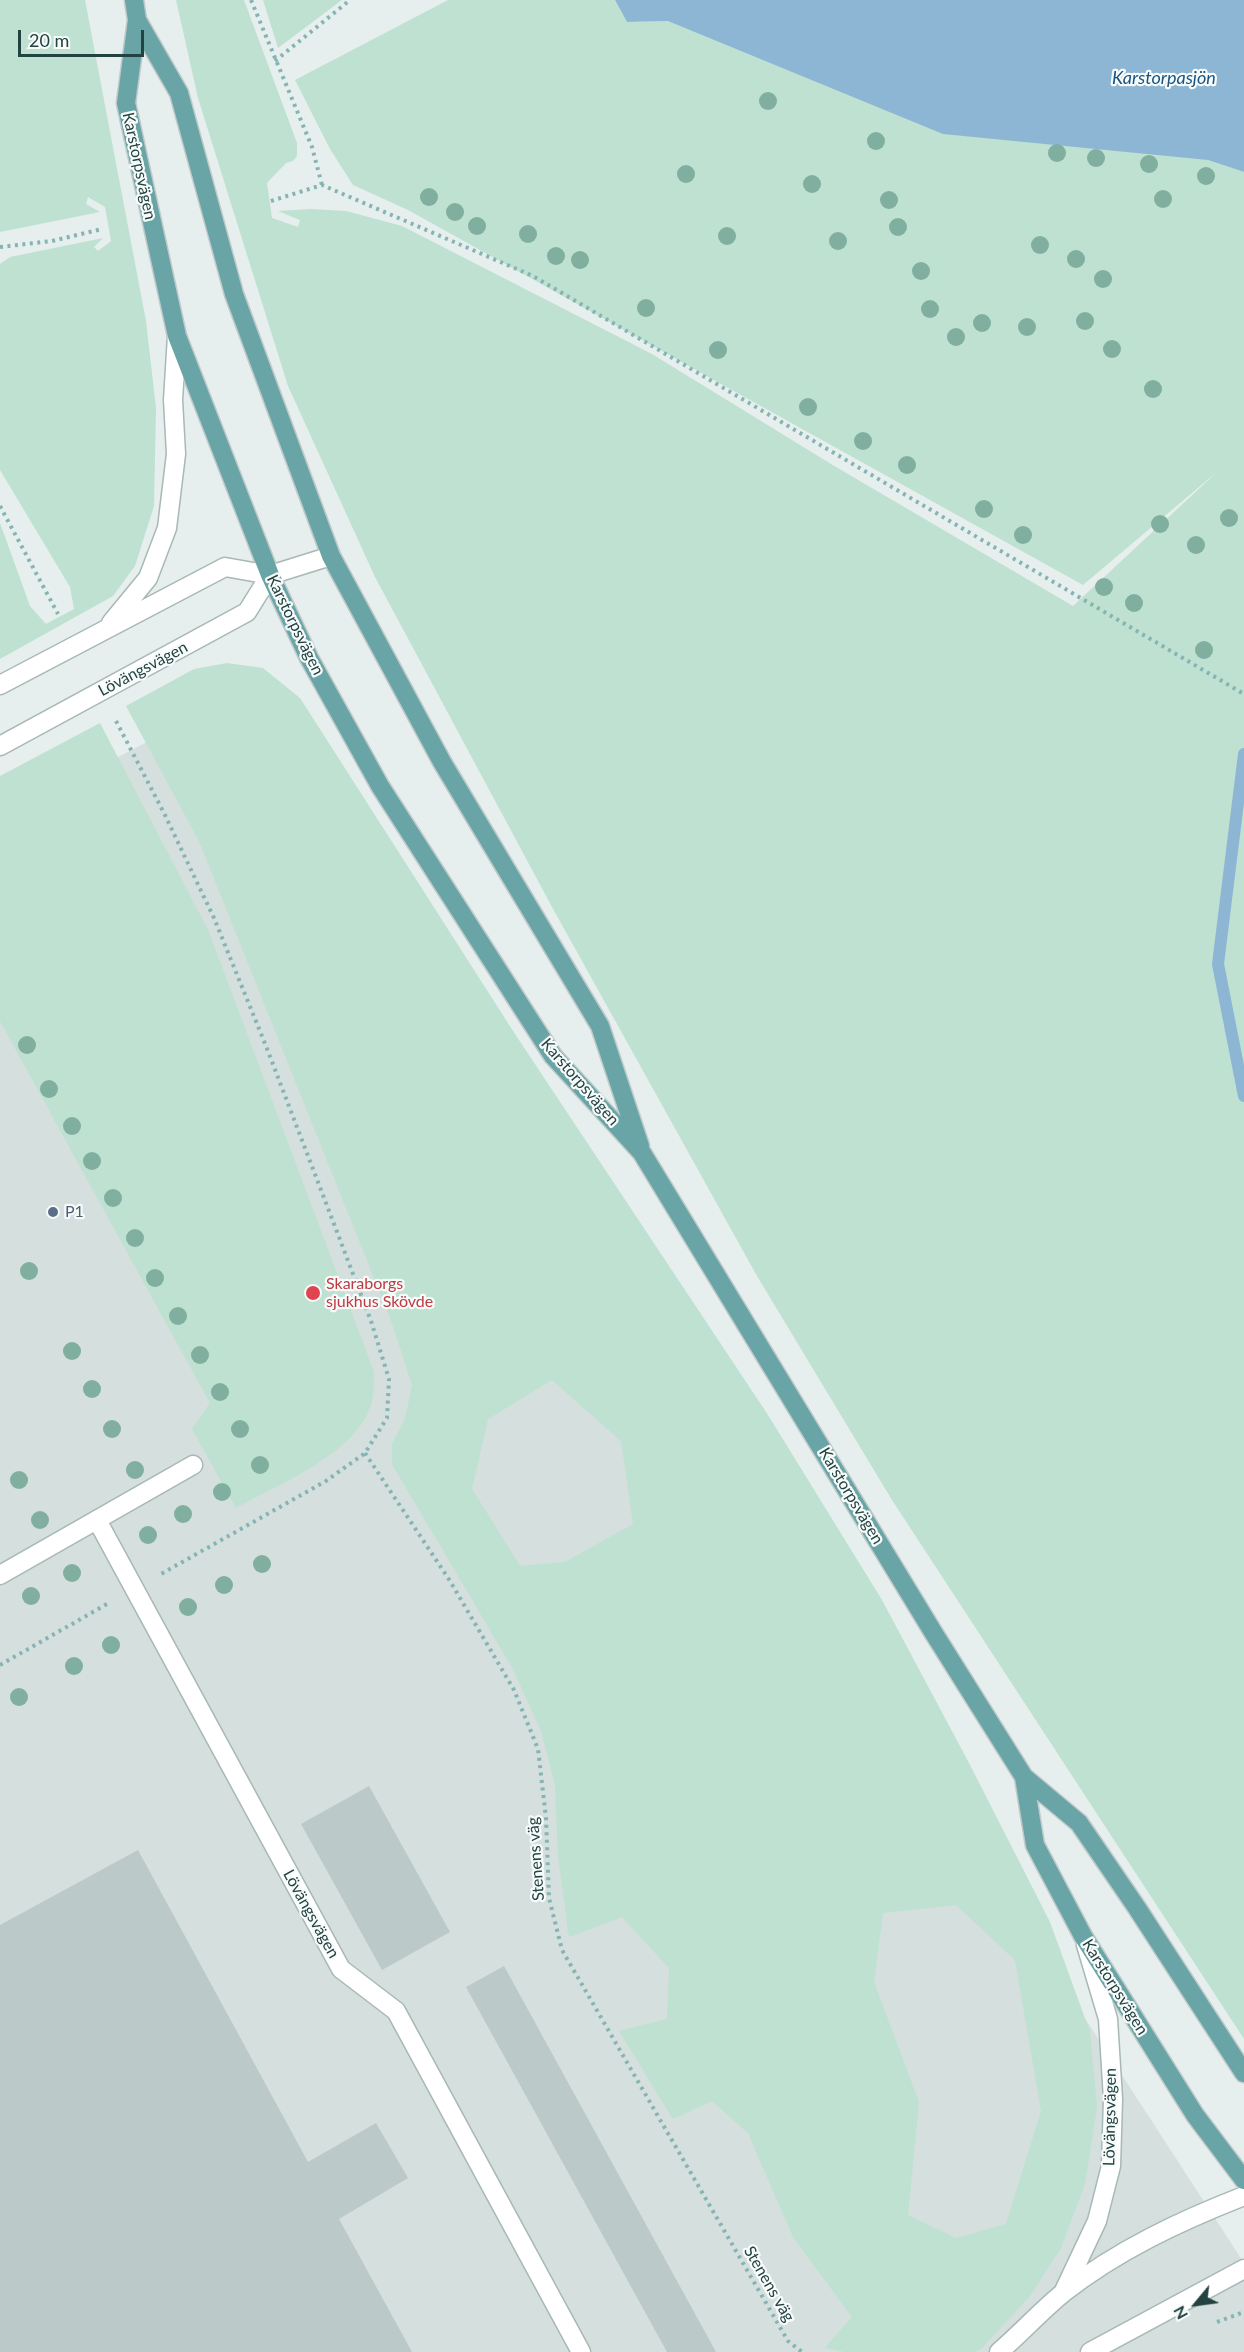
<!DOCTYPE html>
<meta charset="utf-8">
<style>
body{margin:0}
#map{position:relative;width:1244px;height:2352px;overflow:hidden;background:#e6efed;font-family:Lato,sans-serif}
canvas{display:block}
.north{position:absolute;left:1166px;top:2274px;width:60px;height:60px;-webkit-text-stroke:4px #f7fbfa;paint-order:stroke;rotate:241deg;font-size:16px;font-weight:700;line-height:24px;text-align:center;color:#234242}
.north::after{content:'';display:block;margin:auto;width:21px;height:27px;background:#234242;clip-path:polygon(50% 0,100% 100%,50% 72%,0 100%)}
.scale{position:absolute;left:18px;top:30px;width:126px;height:27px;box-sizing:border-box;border:3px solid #234242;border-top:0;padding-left:8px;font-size:18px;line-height:21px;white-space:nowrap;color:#234242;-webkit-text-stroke:4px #f7fbfa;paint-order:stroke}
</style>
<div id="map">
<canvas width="1244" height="2352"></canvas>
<div class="north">N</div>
<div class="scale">20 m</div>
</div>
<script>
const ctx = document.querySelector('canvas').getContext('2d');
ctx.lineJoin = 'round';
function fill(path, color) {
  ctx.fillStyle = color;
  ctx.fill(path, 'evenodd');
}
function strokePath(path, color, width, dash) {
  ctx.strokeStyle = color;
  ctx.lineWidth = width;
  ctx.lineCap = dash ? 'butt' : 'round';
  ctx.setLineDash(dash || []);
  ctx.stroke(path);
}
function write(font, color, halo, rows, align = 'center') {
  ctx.font = font + ' Lato,sans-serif';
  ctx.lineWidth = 4.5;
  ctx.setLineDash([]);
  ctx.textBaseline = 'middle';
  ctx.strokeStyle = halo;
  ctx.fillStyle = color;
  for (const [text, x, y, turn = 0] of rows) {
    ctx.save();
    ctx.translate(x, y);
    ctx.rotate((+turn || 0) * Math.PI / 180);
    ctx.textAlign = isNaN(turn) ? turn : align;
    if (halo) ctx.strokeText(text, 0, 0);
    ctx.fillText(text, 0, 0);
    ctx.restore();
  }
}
const built = new Path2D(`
 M248 690 923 1769 1244 2263V2352H0V818Z`);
const green = new Path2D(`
 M0 0H85L146 321 156 408 154 506 135 566 113 596 0 659V523L30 606 46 624 74 609 70 587 0 470V264L10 257 103 238 94 247 98 251 111 241 105 207 88 197 86 204 100 212 0 232Z
 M176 0H244L297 143V156L293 161 286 163 267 183 272 218 298 227 300 220 278 211 311 209 346 211 402 226 652 354 831 464 1073 606 1218 471 1083 585 408 210 353 185 330 149 295 80 448 0H615L627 22 668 21 1208 160 1244 172V2039L892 1500 757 1276 552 907 375 577 288 386 198 98Z
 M263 0H342L278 48Z
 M227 663 263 668 300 698 515 1034 768 1415 882 1600 969 1763 1050 1922 1090 2032 1097 2107 1085 2184 1061 2248 1030 2296 982 2348 975 2352H845L825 2348 852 2317 793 2237 748 2133 712 2101 673 2119 619 2031 667 2019 669 1968 622 1917 569 1937 558 1856 555 1785 541 1731 513 1669 392 1464V1444L405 1419 412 1385 392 1323 199 841 126 706 194 669ZM552 1380 621 1441 633 1524 565 1562 520 1566 472 1489 488 1419ZM956 1905 1015 1960 1041 2111 1006 2224 956 2238 908 2215 919 2102 874 1982 883 1913Z
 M100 723 208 930 374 1372C374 1381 374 1392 372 1401 360 1452 279 1484 236 1508L192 1429 210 1403 0 1021V776Z`);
const water = new Path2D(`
 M615 0H1244V172L1208 160 943 134 668 21 627 22Z`);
const stream = new Path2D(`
 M1244 754 1218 964 1244 1096`);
const building = new Path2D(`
 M369 1786 450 1932 382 1970 301 1824Z
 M138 1850 308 2162 376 2123 408 2178 339 2219 412 2352H0V1925Z
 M504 1966 716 2352H667L466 1987Z`);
const path = new Path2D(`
 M251 0 312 147 322 185
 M275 61 350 0
 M271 201 322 185 533 276 1244 694
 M0 247 52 241 102 229
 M0 506 58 614
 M116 721 164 813 214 918 266 1046 371 1321 389 1379 387 1418 365 1453 326 1481 161 1574
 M365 1453 450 1581 514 1690 538 1749 546 1818 549 1898 562 1950 788 2341 802 2352
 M0 1665 107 1604
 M1217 2322 1244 2312`);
const minor = new Path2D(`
 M111 623 148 578 167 528 176 454 173 400 177 336
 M0 685 225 567 270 575 331 556
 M0 746 247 612 270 575
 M97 1520 341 1969 396 2011 581 2352
 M0 1575 193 1465
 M1063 2293 1097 2221 1111 2166 1113 2099 1108 2019 1086 1945
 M999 2352C1021 2333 1041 2311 1063 2293 1118 2250 1180 2221 1244 2196
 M1090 2352 1244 2269`);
const major = new Path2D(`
 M134 0 137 20 126 103 177 336 270 575 309 658 380 786 553 1056 642 1153 933 1632 1024 1777 1079 1823 1137 1908 1244 2073
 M137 20 179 93 234 294 331 556 442 762 600 1026 640 1146
 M1024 1777 1035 1845 1083 1936 1195 2115 1244 2180`);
const trees = [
 [768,101],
 [876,141],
 [1057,153],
 [1096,158],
 [1149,164],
 [686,174],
 [1206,176],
 [812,184],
 [429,197],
 [1163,199],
 [889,200],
 [455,212],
 [477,226],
 [898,227],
 [528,234],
 [727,236],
 [838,241],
 [1040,245],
 [556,256],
 [1076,259],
 [580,260],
 [921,271],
 [1103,279],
 [646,308],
 [930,309],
 [1085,321],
 [982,323],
 [1027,327],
 [956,337],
 [1112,349],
 [718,350],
 [1153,389],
 [808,407],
 [863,441],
 [907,465],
 [984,509],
 [1229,518],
 [1160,524],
 [1023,535],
 [1196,545],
 [1104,587],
 [1134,603],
 [1204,650],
 [27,1045],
 [49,1089],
 [72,1126],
 [92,1161],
 [113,1198],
 [135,1238],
 [29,1271],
 [155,1278],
 [178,1316],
 [72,1351],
 [200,1355],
 [92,1389],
 [220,1392],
 [112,1429],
 [240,1429],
 [260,1465],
 [135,1470],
 [19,1480],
 [222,1492],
 [183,1514],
 [40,1520],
 [148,1535],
 [262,1564],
 [72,1573],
 [224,1585],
 [31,1596],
 [188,1607],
 [111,1645],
 [74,1666],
 [19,1697]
];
const markers = [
 [53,1212,6,"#5c6f8a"],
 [313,1293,8,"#e0444e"]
];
const streetNames = [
 ["Karstorpsvägen",139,166,78],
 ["Karstorpsvägen",295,625,64],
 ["Lövängsvägen",143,669,-28],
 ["Karstorpsvägen",580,1082,49],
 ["Karstorpsvägen",851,1496,59],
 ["Stenens väg",536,1859,-94],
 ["Lövängsvägen",311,1914,61],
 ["Karstorpsvägen",1115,1987,58],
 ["Lövängsvägen",1110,2117,-89],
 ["Stenens väg",769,2284,60]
];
const serviceNames = [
 ["P1",65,1212]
];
const healthNames = [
 ["Skaraborgs",326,1284],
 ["sjukhus Skövde",326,1302]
];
const waterNames = [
 ["Karstorpasjön",1164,78]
];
fill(built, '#d4dfde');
fill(green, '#bee1d1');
fill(water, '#8db6d5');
strokePath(stream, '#8db6d5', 12);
fill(building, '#bbcac8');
strokePath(minor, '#a8b8b6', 21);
strokePath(major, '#c1caca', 21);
strokePath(path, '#85b4b2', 4, [3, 4.5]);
strokePath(minor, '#fff', 18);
strokePath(major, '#69a5a6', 18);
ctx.fillStyle = '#80afa0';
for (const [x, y] of trees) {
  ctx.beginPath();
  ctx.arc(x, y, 9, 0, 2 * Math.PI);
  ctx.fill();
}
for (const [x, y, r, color] of markers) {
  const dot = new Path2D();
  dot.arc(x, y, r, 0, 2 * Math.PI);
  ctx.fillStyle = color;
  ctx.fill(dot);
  strokePath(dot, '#f7fbfa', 2);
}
write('16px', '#234242', '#f7fbfa', streetNames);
write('16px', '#4e5e75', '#f7fbfa', serviceNames, 'left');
write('16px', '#be3a42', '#f7fbfa', healthNames, 'left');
write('italic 18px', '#1a5482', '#f7fbfa', waterNames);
</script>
